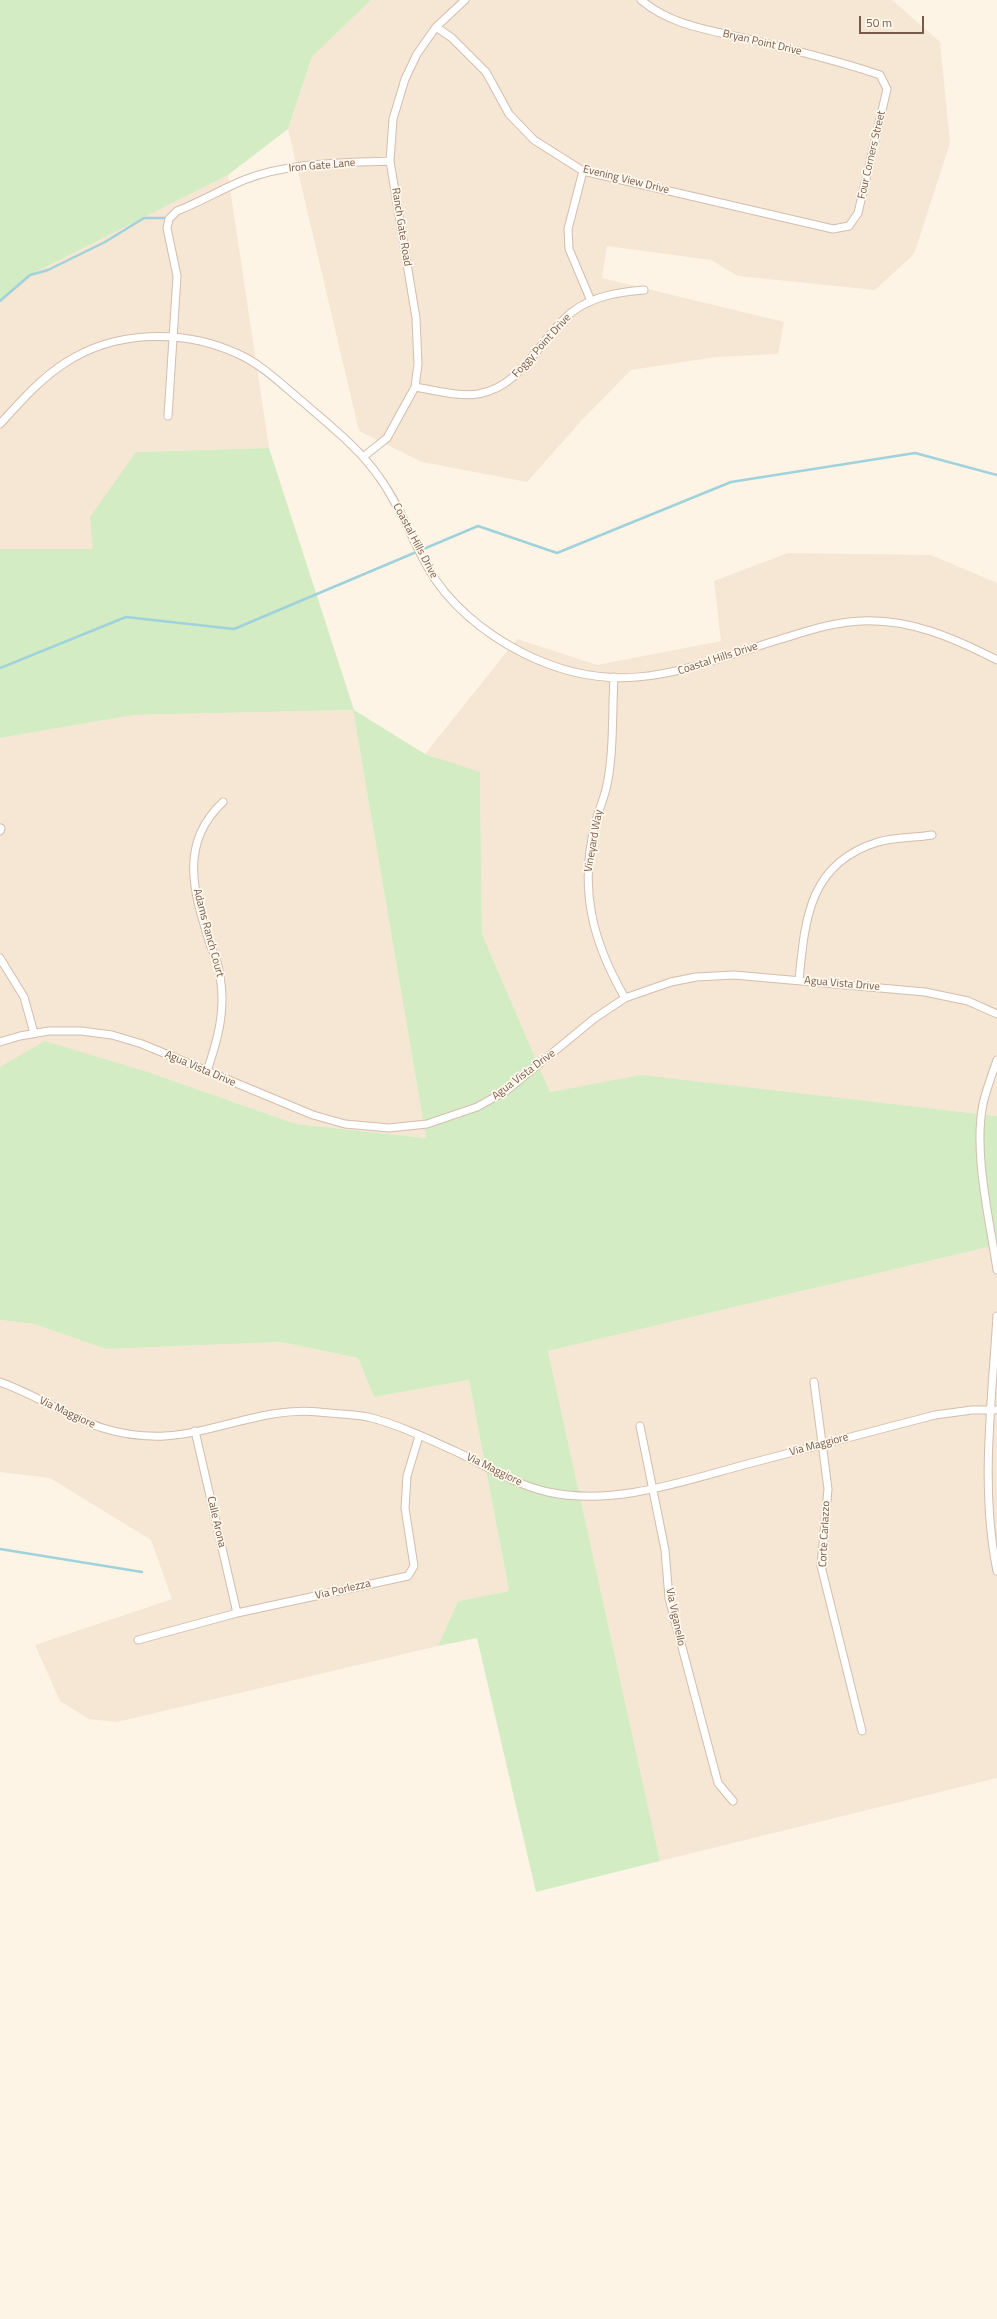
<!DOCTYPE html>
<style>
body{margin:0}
#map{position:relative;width:997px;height:2319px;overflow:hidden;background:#fdf4e6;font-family:"Titillium Web",sans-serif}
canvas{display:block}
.scale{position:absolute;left:859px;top:16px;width:65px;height:18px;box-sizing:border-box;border:2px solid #785a49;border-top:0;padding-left:5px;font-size:12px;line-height:14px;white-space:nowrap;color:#785a49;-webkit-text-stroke:3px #fff8ed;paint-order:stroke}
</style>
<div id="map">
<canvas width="997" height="2319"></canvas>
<div class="scale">50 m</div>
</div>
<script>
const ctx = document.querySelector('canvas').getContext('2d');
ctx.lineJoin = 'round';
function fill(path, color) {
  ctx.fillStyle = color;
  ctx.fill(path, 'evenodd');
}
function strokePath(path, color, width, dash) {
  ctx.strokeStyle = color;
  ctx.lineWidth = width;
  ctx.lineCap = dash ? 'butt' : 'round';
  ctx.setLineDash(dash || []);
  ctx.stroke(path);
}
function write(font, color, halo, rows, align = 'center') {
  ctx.font = font + ' "Titillium Web",sans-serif';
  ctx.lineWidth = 3.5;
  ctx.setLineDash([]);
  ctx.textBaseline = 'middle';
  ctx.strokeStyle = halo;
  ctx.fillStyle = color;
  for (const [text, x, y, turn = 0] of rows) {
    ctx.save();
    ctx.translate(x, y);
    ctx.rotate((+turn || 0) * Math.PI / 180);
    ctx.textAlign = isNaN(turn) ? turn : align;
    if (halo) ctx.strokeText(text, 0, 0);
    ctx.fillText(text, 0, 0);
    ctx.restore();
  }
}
const residential = new Path2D(`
 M371 0H892L940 42 950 143 914 254 875 290 738 276 711 260 607 246 602 278 784 322 778 354 716 357 631 370 583 419 527 482 422 462 359 431 288 129 312 57Z
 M228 175 269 448 136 452 93 549 2 550 0 549V301L30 275Z
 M788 553 931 555 997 583V1116L641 1076 550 1092 482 934 480 773 425 754 517 639 597 665 721 641 714 581Z
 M353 710 426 1138 296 1124 151 1073 0 1067V738L134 715Z
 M997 1245V1778L660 1861 548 1351Z
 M0 1320 34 1324 106 1349 281 1342 358 1358 374 1397 469 1380 509 1591 458 1601 438 1646 117 1722 89 1719 60 1701 35 1645 172 1599 151 1540 50 1478 0 1472Z`);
const green = new Path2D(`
 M0 0H371L312 57 288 129 228 175 30 275 0 301Z
 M269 448 354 710 425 754 480 772 482 934 550 1092 641 1075 997 1116V1245L548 1351 660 1861 536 1892 477 1638 438 1646 458 1601 509 1591 469 1380 374 1397 358 1358 281 1342 106 1349 34 1324 0 1320V1067L45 1041 151 1073 296 1124 426 1138 353 710 134 715 0 738V549H93L90 517 136 452Z`);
const stream = new Path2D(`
 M0 301 30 275 48 270 105 242 144 218H166
 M0 668 126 617 234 629 478 526 557 553 731 482 915 453 997 475
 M0 1549 142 1572`);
const minor = new Path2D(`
 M436 27 452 38 486 72 509 114 534 140 583 171 833 229 849 226 858 213 887 89 880 75C837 60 793 50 748 39 710 30 672 26 641 0
 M583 171 568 229 569 249 591 301
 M415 387C435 390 458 397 478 394 524 386 539 338 572 312 593 296 619 292 644 290
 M168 416 177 276 167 228 169 219 177 211C200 202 222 189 244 180 290 162 341 163 390 161
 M0 424C20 402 40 379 65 363 115 330 183 329 236 353 262 364 282 385 303 402 329 425 359 448 379 477 399 504 411 537 427 566 447 603 485 634 523 653 620 702 686 668 781 639 808 631 833 622 862 621 911 619 954 638 997 660
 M363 457 387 438 415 387 418 364 416 318 390 161 393 119 405 79 417 54 436 27 465 0
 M614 677C612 711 614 757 606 789 603 801 598 812 595 824 579 889 592 941 625 998
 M0 831 1 828
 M0 958 24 997 34 1033
 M799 980C805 919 809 863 878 842 895 837 914 838 932 835
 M0 1042 20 1036 49 1031H81L112 1035 142 1044 313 1115 345 1124 389 1128 427 1124 477 1107 506 1091 595 1018 625 998 671 982 696 977 734 975 925 992 968 1001 997 1014
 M997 1060C992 1075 986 1090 983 1104 973 1153 990 1221 997 1270
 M207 1071C218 1039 226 1010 220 976 219 965 214 954 210 944 194 893 178 844 223 802
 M997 1316C992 1400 980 1488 997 1571
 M0 1382C62 1405 93 1439 165 1436 217 1433 266 1406 319 1412 335 1414 352 1414 368 1417 397 1424 431 1440 459 1453 488 1467 516 1485 548 1492 617 1507 689 1479 755 1462 815 1446 875 1431 935 1415L972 1410H997
 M814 1382 828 1489 821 1566 862 1731
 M640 1426 665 1550 669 1598 718 1783 733 1801
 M195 1431 237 1613
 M138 1640 237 1613 408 1576 414 1566 405 1508 407 1476 419 1436`);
const streetNames = [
 ["Bryan Point Drive",762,43,13],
 ["Four Corners Street",872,155,-77],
 ["Iron Gate Lane",322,166,-5],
 ["Evening View Drive",626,180,14],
 ["Ranch Gate Road",401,227,81],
 ["Foggy Point Drive",542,346,-48],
 ["Coastal Hills Drive",415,541,62],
 ["Coastal Hills Drive",718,659,-18],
 ["Vineyard Way",594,841,-80],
 ["Adams Ranch Court",208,933,75],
 ["Agua Vista Drive",842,984,5],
 ["Agua Vista Drive",200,1069,23],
 ["Agua Vista Drive",524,1075,-37],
 ["Via Maggiore",67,1413,25],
 ["Via Maggiore",819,1445,-15],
 ["Via Maggiore",494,1470,26],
 ["Calle Arona",216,1522,77],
 ["Corte Carlazzo",825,1534,-87],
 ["Via Porlezza",343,1590,-13],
 ["Via Viganello",675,1617,78]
];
fill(residential, '#f6e6d4');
fill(green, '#d4ecc3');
strokePath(stream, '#9fd2db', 2.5);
strokePath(minor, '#d2beae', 9);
strokePath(minor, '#fff', 7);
write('11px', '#785a49', '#fff8ed', streetNames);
</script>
